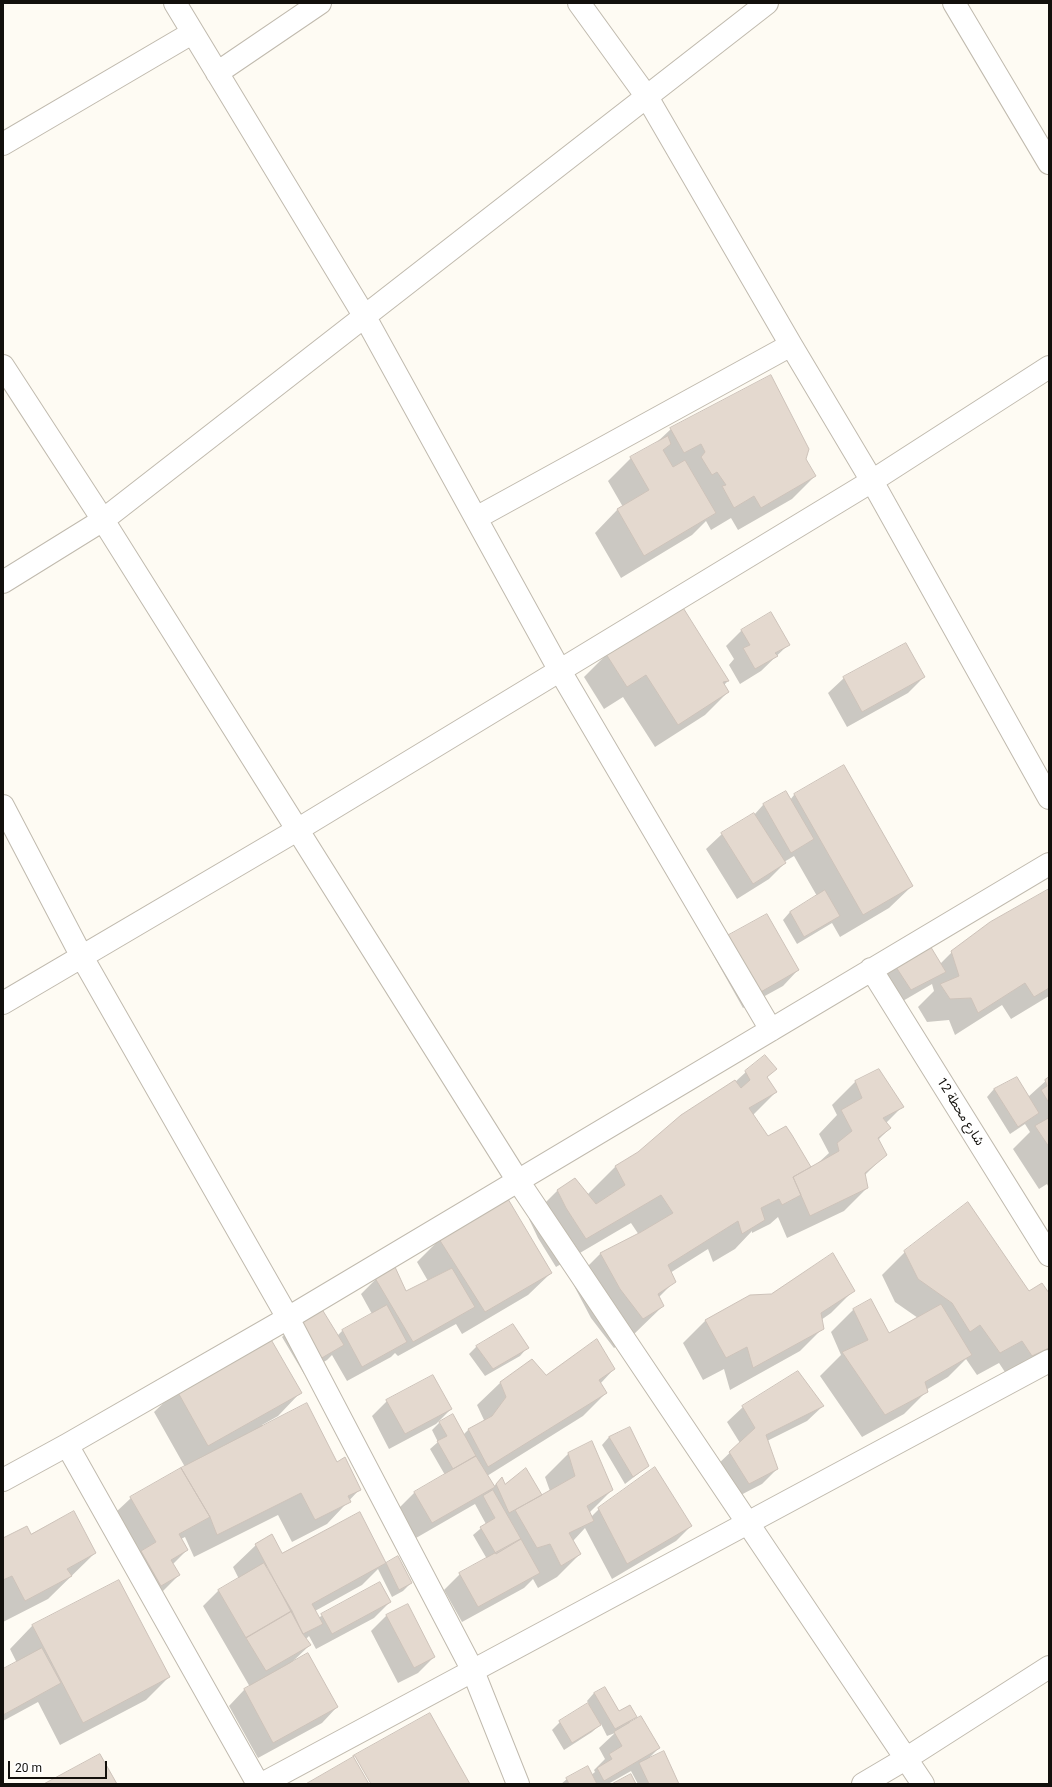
<!DOCTYPE html>
<meta charset="utf-8">
<style>
body{margin:0}
#map{position:relative;width:1052px;height:1787px;overflow:hidden;background:#fefbf3;font-family:Roboto,sans-serif}
canvas{display:block}
.frame{position:absolute;inset:0;border:4px solid #12100c;pointer-events:none}
.scale{position:absolute;left:8px;top:1761px;width:99px;height:18px;box-sizing:border-box;border:2px solid #12100c;border-top:0;padding-left:5px;font-size:12px;line-height:14px;white-space:nowrap;color:#12100c;-webkit-text-stroke:3px #fff;paint-order:stroke}
</style>
<div id="map">
<canvas width="1052" height="1787"></canvas>
<div class="frame"></div>
<div class="scale">20 m</div>
</div>
<script>
const ctx = document.querySelector('canvas').getContext('2d');
ctx.lineJoin = 'round';
function fill(path, color) {
  ctx.fillStyle = color;
  ctx.fill(path, 'evenodd');
}
function strokePath(path, color, width, dash) {
  ctx.strokeStyle = color;
  ctx.lineWidth = width;
  ctx.lineCap = dash ? 'butt' : 'round';
  ctx.setLineDash(dash || []);
  ctx.stroke(path);
}
function write(font, color, halo, rows, align = 'center') {
  ctx.font = font + ' Roboto,"Noto Sans Arabic",sans-serif';
  ctx.lineWidth = 3;
  ctx.setLineDash([]);
  ctx.textBaseline = 'middle';
  ctx.strokeStyle = halo;
  ctx.fillStyle = color;
  for (const [text, x, y, turn = 0] of rows) {
    ctx.save();
    ctx.translate(x, y);
    ctx.rotate((+turn || 0) * Math.PI / 180);
    ctx.textAlign = isNaN(turn) ? turn : align;
    if (halo) ctx.strokeText(text, 0, 0);
    ctx.fillText(text, 0, 0);
    ctx.restore();
  }
}
const shadow = new Path2D(`
 M671 429 805 459 815 476 792 499 738 530 731 518 711 530 706 521 692 535 621 578 595 533 617 510 623 507 608 481 631 458 655 444Z
 M681 607 728 681 724 685 728 692 705 715 655 747 623 697 604 709 584 677 607 654Z
 M742 630 788 645 761 671 740 684 729 665 734 659 726 646Z
 M924 677 908 693 847 727 828 693 844 678Z
 M843 767 912 886 889 908 840 937 832 923 797 944 783 920 790 912 817 896 794 856 784 862 785 863 769 879 737 899 706 849 722 834 754 815 763 805 786 792 790 800 794 795Z
 M1049 890V996L1011 1019 1002 1005 955 1035 949 1020 927 1022 918 1007 934 991 932 984 896 1005 880 980 895 964H940L952 952Z
 M727 937 798 970 783 986 743 1008 712 953Z
 M775 1069 766 1078 776 1092 753 1115 768 1137 810 1168 817 1164 829 1153 819 1134 837 1115 832 1105 855 1082 879 1070 902 1107 886 1123 890 1128 878 1140 885 1155 864 1176 867 1188 844 1211 787 1238 778 1217 770 1224 752 1233V1231L735 1249 713 1262 708 1249 670 1273 675 1281 658 1298 663 1306 633 1335 614 1348 591 1318 572 1282 601 1253 639 1235 631 1223 556 1267 538 1238 529 1219 558 1190 587 1195 615 1167 639 1153 735 1082 746 1072Z
 M1017 1078 1028 1097 1049 1078V1188L1047 1184 1039 1189 1013 1149 1030 1132 1025 1124 1010 1134 987 1097 994 1089Z
 M439 1240 551 1273 528 1295 462 1334 456 1324 398 1356 395 1353 391 1357 347 1381 332 1355 327 1360 304 1374 282 1337 297 1322 337 1336 343 1330 372 1314 361 1294 376 1279 406 1292 428 1281 417 1262Z
 M905 1252 1029 1292 1049 1295V1356L1009 1378 999 1363 977 1375 966 1359 948 1377 926 1390 927 1391 904 1414 862 1437 820 1376 841 1355 831 1332 854 1309 888 1334 918 1318 895 1302 882 1275Z
 M854 1290 831 1313 821 1320 823 1328 800 1351 730 1390 724 1369 703 1380 683 1343 706 1320Z
 M513 1326 527 1348 520 1356 485 1376 469 1354 476 1347Z
 M614 1369 600 1384 606 1393 583 1416 487 1476 493 1487 502 1478 505 1486 541 1496 550 1491 545 1477 568 1454 612 1490 589 1513 591 1517 599 1509 691 1526 676 1541 612 1579 585 1528 573 1541 580 1554 557 1577 538 1588 533 1579 524 1588 462 1622 444 1590 460 1574 487 1559 473 1535 486 1524 475 1504 416 1538 399 1508 414 1493 445 1475 430 1449 438 1442 432 1430 439 1423 463 1435 468 1430 482 1422 484 1420 477 1405 500 1383Z
 M177 1390 300 1393 278 1416 262 1425 263 1426 336 1464 360 1489 327 1524 292 1542 278 1515 194 1557 185 1537 181 1539 187 1550 172 1565 179 1575 163 1591 145 1601 115 1513 131 1498 185 1467 154 1412Z
 M387 1401 451 1409 436 1424 389 1449 372 1416Z
 M823 1406 807 1421 767 1441 777 1469 762 1484 733 1499 714 1468 740 1443 727 1422 743 1407Z
 M630 1428 648 1466 625 1484 602 1445 609 1437Z
 M359 1513 385 1564 398 1558 411 1583 403 1591 392 1597 378 1569 362 1585 315 1611 318 1618 379 1583 390 1602 374 1618 316 1649 309 1636 306 1639 310 1645 291 1663 337 1707 322 1723 258 1758 229 1706 244 1690 250 1687 203 1606 218 1591 239 1579 233 1567 256 1545 282 1554ZM268 1566 295 1622 266 1567Z
 M31 1535 95 1553 48 1599 3 1622V1539Z
 M119 1581 169 1677 146 1700 60 1745 38 1702 3 1721V1670L17 1663 10 1649 32 1626Z
 M387 1615 434 1657 418 1673 398 1683 371 1631Z
 M594 1693 618 1712 636 1716 629 1723 659 1748 648 1759 678 1784H638L631 1771 608 1784H561L567 1779 591 1775 595 1772 594 1770 605 1759 599 1748 615 1733 607 1736 601 1724 592 1732 564 1750 552 1730 560 1722 589 1704 587 1701Z`);
const building = new Path2D(`
 M771 375 809 449 806 459 816 476 761 508 754 496 734 508 722 486 726 485 717 472 712 475 701 457 705 452 701 444 684 453 670 428Z
 M668 436 671 444 663 450 673 467 685 460 716 513 644 556 617 509 649 490 630 457Z
 M682 606 729 681 723 682 729 692 678 725 646 675 627 687 606 654Z
 M771 612 790 645 775 653 778 656 755 669 743 648 750 645 741 630Z
 M906 643 925 677 862 712 843 677Z
 M844 765 913 886 863 915 794 794Z
 M786 791 814 839 791 853 763 804Z
 M754 813 786 863 753 884 721 833Z
 M1049 889V988L1034 997 1025 983 978 1013 971 998 950 999 940 984 959 976 951 951 990 922Z
 M825 890 840 916 804 937 790 912Z
 M767 914 799 970 759 993 727 936Z
 M929 944 946 972 911 990 894 964Z
 M765 1055 777 1069 767 1077 777 1092 749 1108 768 1136 786 1126 792 1135 811 1167 793 1177 801 1195 782 1205 779 1199 761 1208 765 1220 742 1234 738 1221 668 1265 676 1282 658 1294 664 1306 643 1319 620 1289 600 1253 641 1232 673 1213 661 1195 586 1239 566 1208 557 1190 575 1178 596 1204 625 1185 615 1166 638 1152 681 1115 735 1080 741 1088 750 1080 745 1071Z
 M879 1069 904 1107 883 1118 891 1128 878 1138 887 1155 865 1173 868 1188 810 1216 793 1177 839 1151 837 1143 852 1131 841 1110 862 1098 855 1081Z
 M1017 1077 1039 1113 1018 1127 994 1089Z
 M1049 1077V1103L1041 1090 1047 1086 1045 1080Z
 M1049 1118V1147L1035 1126Z
 M508 1199 552 1273 485 1312 439 1239Z
 M968 1202 1029 1291 1042 1283 1049 1293V1348L1032 1356 1022 1341 1000 1353 980 1325 970 1332 952 1303 918 1279 904 1251Z
 M833 1253 855 1291 821 1313 824 1329 753 1368 747 1347 726 1358 705 1320 750 1295 771 1294Z
 M395 1267 406 1291 452 1268 475 1307 413 1342 375 1278Z
 M871 1299 889 1333 941 1304 972 1355 925 1382 928 1392 885 1415 842 1352 868 1340 853 1309Z
 M387 1305 407 1342 362 1367 342 1330Z
 M320 1306 344 1345 320 1359 297 1321Z
 M513 1324 529 1348 493 1369 476 1346Z
 M269 1336 302 1393 208 1446 176 1389Z
 M597 1339 615 1369 599 1380 607 1393 488 1467 468 1429 492 1416 506 1397 500 1382 532 1359 546 1375Z
 M798 1371 824 1406 766 1435 778 1469 749 1484 729 1452 755 1428 742 1406Z
 M433 1375 452 1409 405 1434 386 1400Z
 M307 1403 337 1462 345 1457 361 1490 348 1496 351 1502 315 1520 301 1493 217 1535 210 1517 181 1468Z
 M453 1414 476 1456 453 1469 437 1441 447 1436 439 1422Z
 M630 1427 649 1466 633 1477 609 1437Z
 M592 1441 613 1490 587 1506 594 1521 569 1533 581 1554 561 1566 550 1544 537 1548 515 1510 575 1476 568 1453Z
 M476 1456 495 1487 432 1523 414 1492Z
 M655 1467 692 1526 627 1564 598 1508Z
 M181 1468 210 1517 179 1534 188 1550 171 1560 180 1575 161 1586 141 1551 156 1542 130 1497Z
 M526 1468 542 1495 509 1513 496 1484 502 1477 505 1484Z
 M493 1490 521 1539 496 1554 480 1527 495 1518 483 1496Z
 M74 1511 96 1553 67 1569 72 1576 25 1601 12 1576 3 1580V1538L27 1526 31 1534Z
 M360 1512 386 1563 312 1604 323 1624 303 1634 255 1544 272 1534 282 1553Z
 M521 1539 540 1573 478 1607 459 1573Z
 M398 1556 412 1583 399 1590 386 1563Z
 M264 1563 292 1611 246 1638 218 1590Z
 M119 1580 170 1677 83 1723 32 1625Z
 M380 1582 391 1602 332 1634 321 1614Z
 M408 1604 435 1657 414 1668 386 1615Z
 M292 1611 303 1634 311 1645 266 1671 246 1638Z
 M42 1648 61 1683 3 1715V1669Z
 M308 1653 338 1707 273 1743 244 1689Z
 M605 1687 619 1711 630 1705 637 1717 615 1729 594 1693Z
 M588 1703 601 1725 572 1743 559 1721Z
 M430 1713 470 1784H369L353 1756Z
 M641 1716 660 1748 604 1781 597 1768 612 1759 609 1754 622 1746 614 1732Z
 M664 1751 679 1784H649L639 1763Z
 M100 1754 117 1784H44Z
 M355 1756 371 1784H306Z
 M588 1766 597 1784H569L566 1778Z
 M631 1774 636 1784H612Z`);
const street = new Path2D(`
 M175 3 365 317 560 671 771 1030
 M579 3 647 97 791 345 872 481 1049 798
 M954 3 1049 163
 M217 73 320 3
 M3 144 192 33
 M3 366 103 520 518 1181 923 1784
 M476 518 791 345
 M3 582 103 520 767 3
 M3 806 82 957 288 1318 473 1671 518 1784
 M871 969 1049 1255
 M3 1003 297 830 872 481 1049 367
 M67 1445 258 1784
 M3 1480 67 1445 288 1318 1049 864
 M262 1784 1049 1361
 M863 1784 907 1758 1049 1667`);
const streetNames = [
 ["شارع محطة 12",960,1112,58]
];
fill(shadow, '#0003');
fill(building, '#e4d9cf');
strokePath(building, '#cdc2b9', 1);
strokePath(street, '#c0baae', 24);
strokePath(street, '#fff', 22);
write('13px', '#12100c', '#fff', streetNames);
</script>
